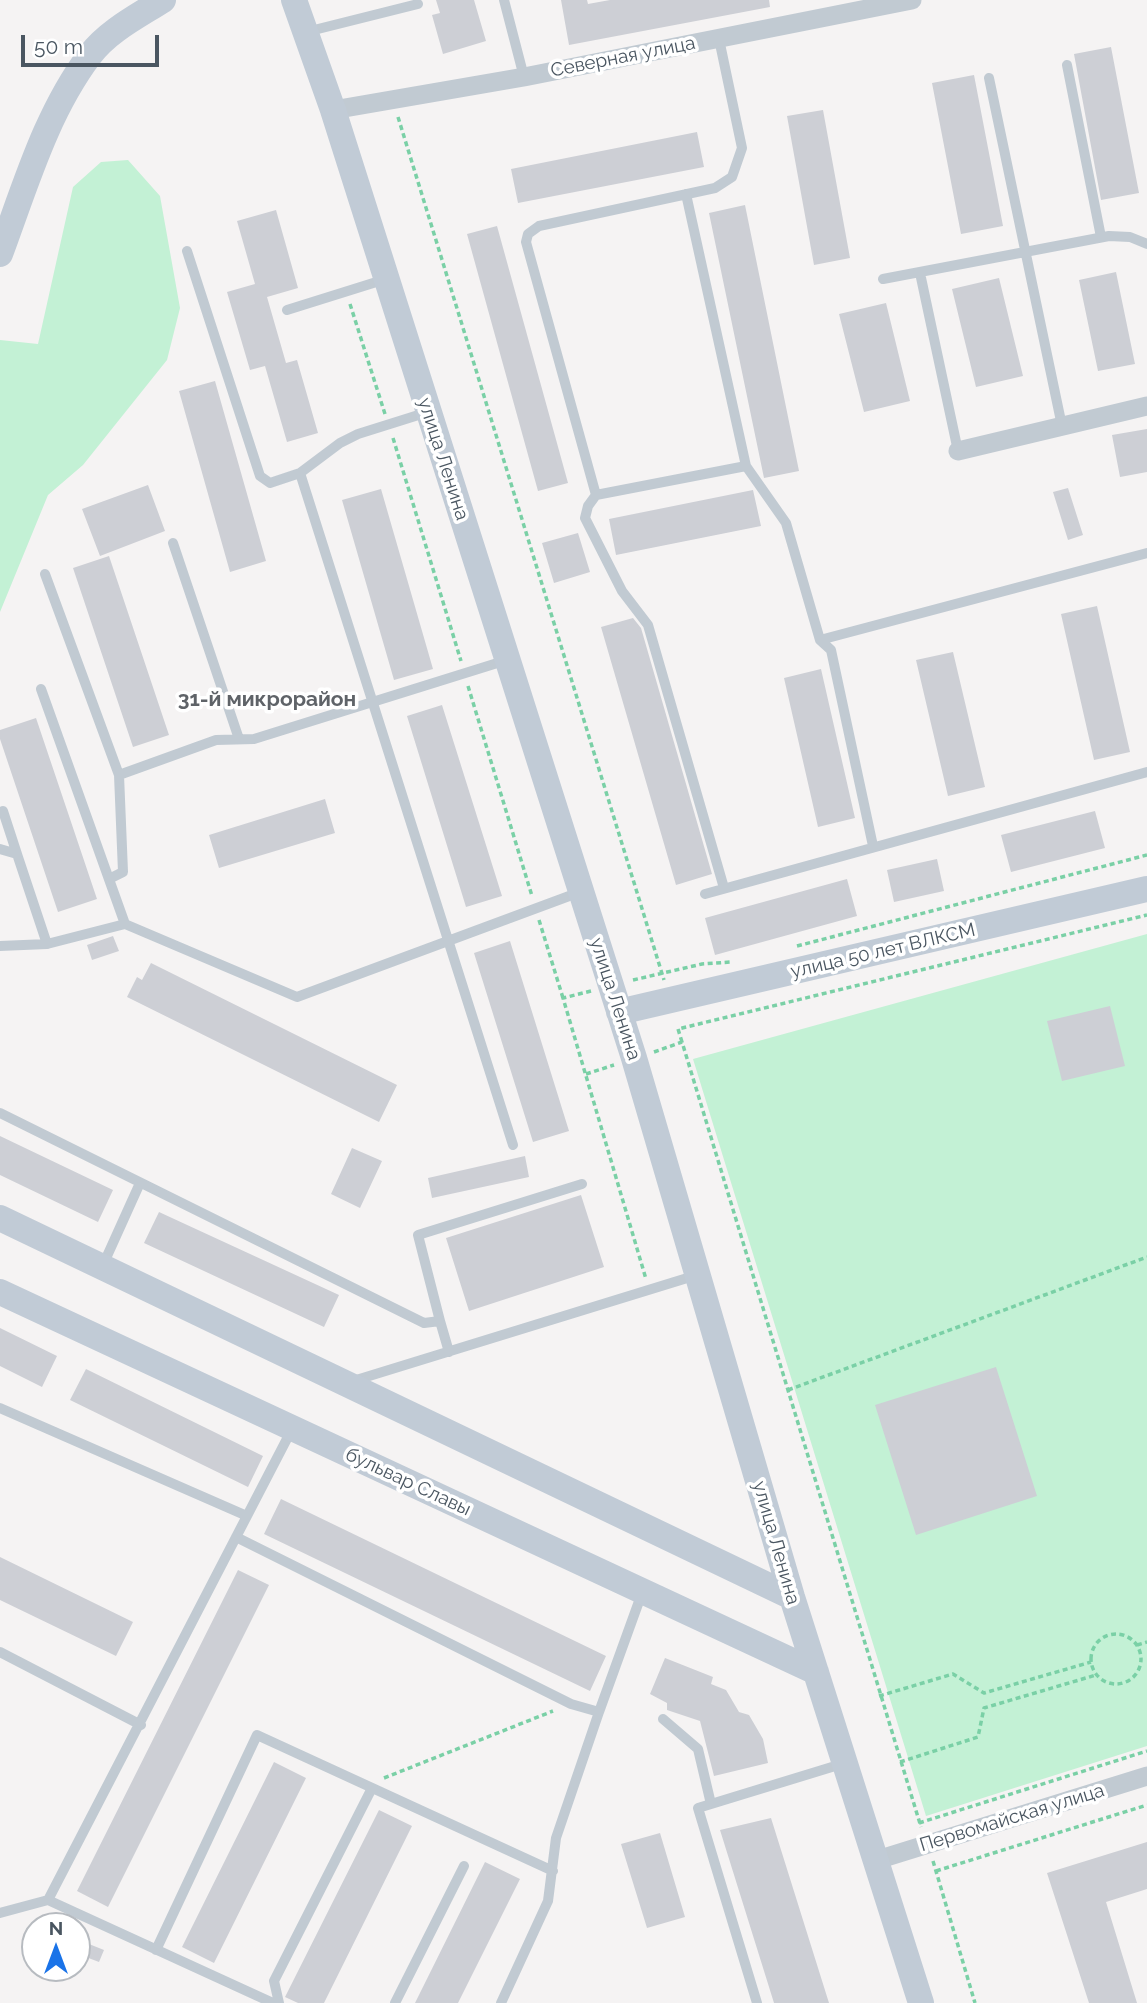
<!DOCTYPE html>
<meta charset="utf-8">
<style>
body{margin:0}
#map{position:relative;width:1147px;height:2003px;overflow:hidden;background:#f5f3f3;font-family:Raleway,sans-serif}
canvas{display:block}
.north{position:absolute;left:21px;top:1912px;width:70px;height:70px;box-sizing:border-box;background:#fff;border:2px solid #b7bbc0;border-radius:50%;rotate:0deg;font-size:19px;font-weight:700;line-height:28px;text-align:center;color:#4a5661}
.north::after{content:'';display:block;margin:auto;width:24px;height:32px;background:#1a73e8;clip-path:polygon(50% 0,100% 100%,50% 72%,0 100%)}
.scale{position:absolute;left:21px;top:35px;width:138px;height:32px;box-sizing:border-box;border:4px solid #4a5661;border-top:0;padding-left:9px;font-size:21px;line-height:24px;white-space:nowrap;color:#4a5661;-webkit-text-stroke:5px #fff;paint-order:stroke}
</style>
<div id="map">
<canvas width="1147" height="2003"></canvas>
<div class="north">N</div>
<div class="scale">50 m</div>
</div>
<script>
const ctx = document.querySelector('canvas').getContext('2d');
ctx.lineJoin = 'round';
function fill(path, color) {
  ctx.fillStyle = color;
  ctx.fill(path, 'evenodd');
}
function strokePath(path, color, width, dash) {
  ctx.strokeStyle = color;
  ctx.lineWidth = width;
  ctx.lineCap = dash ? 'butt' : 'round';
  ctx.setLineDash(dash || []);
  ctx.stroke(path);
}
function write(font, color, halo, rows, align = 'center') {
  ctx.font = font + ' Raleway,sans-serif';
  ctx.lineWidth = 7;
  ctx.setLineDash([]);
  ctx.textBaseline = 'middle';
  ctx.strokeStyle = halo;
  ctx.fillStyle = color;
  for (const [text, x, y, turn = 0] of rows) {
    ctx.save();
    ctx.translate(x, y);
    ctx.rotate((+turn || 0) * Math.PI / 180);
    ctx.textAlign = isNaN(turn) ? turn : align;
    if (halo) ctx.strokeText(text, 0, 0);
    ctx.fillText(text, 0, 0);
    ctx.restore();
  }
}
const green = new Path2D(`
 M128 160 160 196 180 308 167 360 83 465 48 495 0 612V340L38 344 73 187 101 162Z
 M1147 934V1746L926 1816 693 1059Z`);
const building = new Path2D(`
 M436 0H474L486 41 443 54 432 15 440 13Z
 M561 0H587L588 4 610 0H769L770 7 569 45Z
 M1111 47 1139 193 1101 200 1074 54Z
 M974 75 1003 226 961 234 932 83Z
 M823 110 850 258 814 265 787 116Z
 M697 132 704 167 518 203 511 169Z
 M745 205 799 471 764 478 709 213Z
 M276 210 298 288 267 297 286 363 297 360 318 433 287 442 265 366 250 370 227 292 255 284 237 221Z
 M497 226 568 483 538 491 467 234Z
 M1116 272 1135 364 1098 371 1079 280Z
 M999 278 1023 376 976 387 952 289Z
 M886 303 910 401 864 412 839 314Z
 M215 381 266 561 230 572 179 391Z
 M1147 429V472L1120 477 1112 435Z
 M148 485 165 531 100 556 82 509Z
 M1068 488 1083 535 1068 540 1053 492Z
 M381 489 433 669 394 680 342 500Z
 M753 490 761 526 616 555 609 519Z
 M578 533 590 572 554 583 542 543Z
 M109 556 169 735 133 747 73 568Z
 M1097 606 1130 752 1094 760 1061 614Z
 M633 618 641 628 712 874 676 885 601 627Z
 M953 652 985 787 948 796 916 660Z
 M821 669 855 818 818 827 784 678Z
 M442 705 502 896 466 907 407 716Z
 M36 718 97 899 58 912 0 739V730Z
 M325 799 335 833 219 868 209 835Z
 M1095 811 1105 848 1011 872 1001 835Z
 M937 859 944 891 894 902 887 870Z
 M847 879 857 916 715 955 705 918Z
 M113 936 119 951 92 960 87 945Z
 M510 941 569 1131 533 1142 474 953Z
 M151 963 397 1085 379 1122 127 997 137 977 142 980Z
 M1110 1006 1125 1066 1062 1081 1047 1021Z
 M0 1136 113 1190 98 1222 0 1175Z
 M352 1148 382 1161 360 1208 331 1194Z
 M525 1156 529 1177 432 1198 428 1178Z
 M581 1195 604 1267 469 1311 446 1238Z
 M159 1212 339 1295 324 1327 144 1243Z
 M0 1328 57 1356 42 1387 0 1366Z
 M996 1367 1037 1496 916 1535 875 1405Z
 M86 1369 263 1456 248 1487 70 1400Z
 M281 1499 606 1656 590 1691 264 1534Z
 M0 1557 133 1622 116 1656 0 1600Z
 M238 1570 269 1585 108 1907 77 1891Z
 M665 1658 713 1677 711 1684 726 1690 739 1712 749 1715 763 1739 768 1763 714 1776 700 1721 667 1710V1703L650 1694Z
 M274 1762 306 1778 214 1963 182 1947Z
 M379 1810 412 1826 324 2003H298L285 1997Z
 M771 1818 829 2003H774L720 1830Z
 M660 1833 685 1917 647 1928 621 1844Z
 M1147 1842V1889L1106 1902 1137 2003H1089L1047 1873Z
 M485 1862 520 1879 458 2003H415Z
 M84 1942 104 1950 99 1962 78 1954Z`);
const path = new Path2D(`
 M398 117 664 980
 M350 304 385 414
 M393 438 461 661
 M468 686 532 896
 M539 920 563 998
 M797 946 1147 855
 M633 980 702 964 731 962
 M591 991 563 998 646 1279
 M682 1042 678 1029 1147 915
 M654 1052 682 1042 921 1827
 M586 1074 614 1065
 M788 1390 1147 1257
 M1091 1659a25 25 0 1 1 50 0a25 25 0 1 1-50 0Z
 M1137 1645 1147 1642
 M879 1696 953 1674 984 1693 1091 1662
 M900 1762 978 1737 984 1708 1096 1675
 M384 1778 553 1711
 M919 1823 1147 1751
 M933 1861 975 2003
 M936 1871 1147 1805`);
const lane = new Path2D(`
 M504 0 524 77
 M306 32 418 4
 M719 39 742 148 732 177 715 188 539 226 528 234 526 242 596 495 746 466 786 523 820 640 831 650 873 846
 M1067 65 1101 237
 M989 78 1062 426
 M686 194 746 466
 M187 251 260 476 270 483 300 473 513 1145
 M920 273 958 451
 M883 279 1109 236 1130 237 1147 244
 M287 310 386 279
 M300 473 340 443 358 434 428 412
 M596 495 588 506 585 518 622 591 648 625 724 888
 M173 543 239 739
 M45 574 119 775 123 872 109 879
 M820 640 1147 553
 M41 689 125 924
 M119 775 216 740 254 739 507 660
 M3 811 17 854
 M0 849 17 854 47 944 125 924 297 997 580 892
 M705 894 1147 772
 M0 946 47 944
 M0 1113 424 1323 440 1321 449 1352
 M103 1265 140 1183
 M440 1321 418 1235 582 1184
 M353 1381 697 1275
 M0 1408 247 1516
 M236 1537 571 1704 599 1712 642 1593
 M0 1652 141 1725
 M663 1719 698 1749 711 1804
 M48 1900 273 2003
 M0 1913 48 1900 291 1431
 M156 1950 257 1735 553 1871
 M279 2003 274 1981 372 1788
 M395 2003 464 1866
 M501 2003 548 1901 556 1838 599 1712
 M757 2003 698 1808 845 1763`);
const street = new Path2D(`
 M333 110 524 77 912 0
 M958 451 1147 406
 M877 1860 1147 1776`);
const secondary = new Path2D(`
 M294 0 333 110 634 1058 792 1597 921 2003
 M0 254C25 187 46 113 90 55 108 31 138 16 163 0
 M619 1012 1147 889
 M0 1218 792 1597
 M0 1292 816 1672`);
const streetNames = [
 ["Северная улица",623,57,-11],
 ["улица Ленина",443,459,72],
 ["улица 50 лет ВЛКСМ",883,951,-13],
 ["улица Ленина",615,999,72],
 ["бульвар Славы",408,1482,25],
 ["улица Ленина",776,1543,74],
 ["Первомайская улица",1012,1818,-17]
];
const neighbourhoodNames = [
 ["31-й микрорайон",267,700]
];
fill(green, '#c3f1d5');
fill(building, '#cdcfd5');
strokePath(path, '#7ad0a6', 3.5, [5, 3.5]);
strokePath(lane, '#c1cad2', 10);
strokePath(street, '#c1cad2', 19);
strokePath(secondary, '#c1cbd6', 26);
write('19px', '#4a5661', '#fff', streetNames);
write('bold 21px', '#5f6368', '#fff', neighbourhoodNames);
</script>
